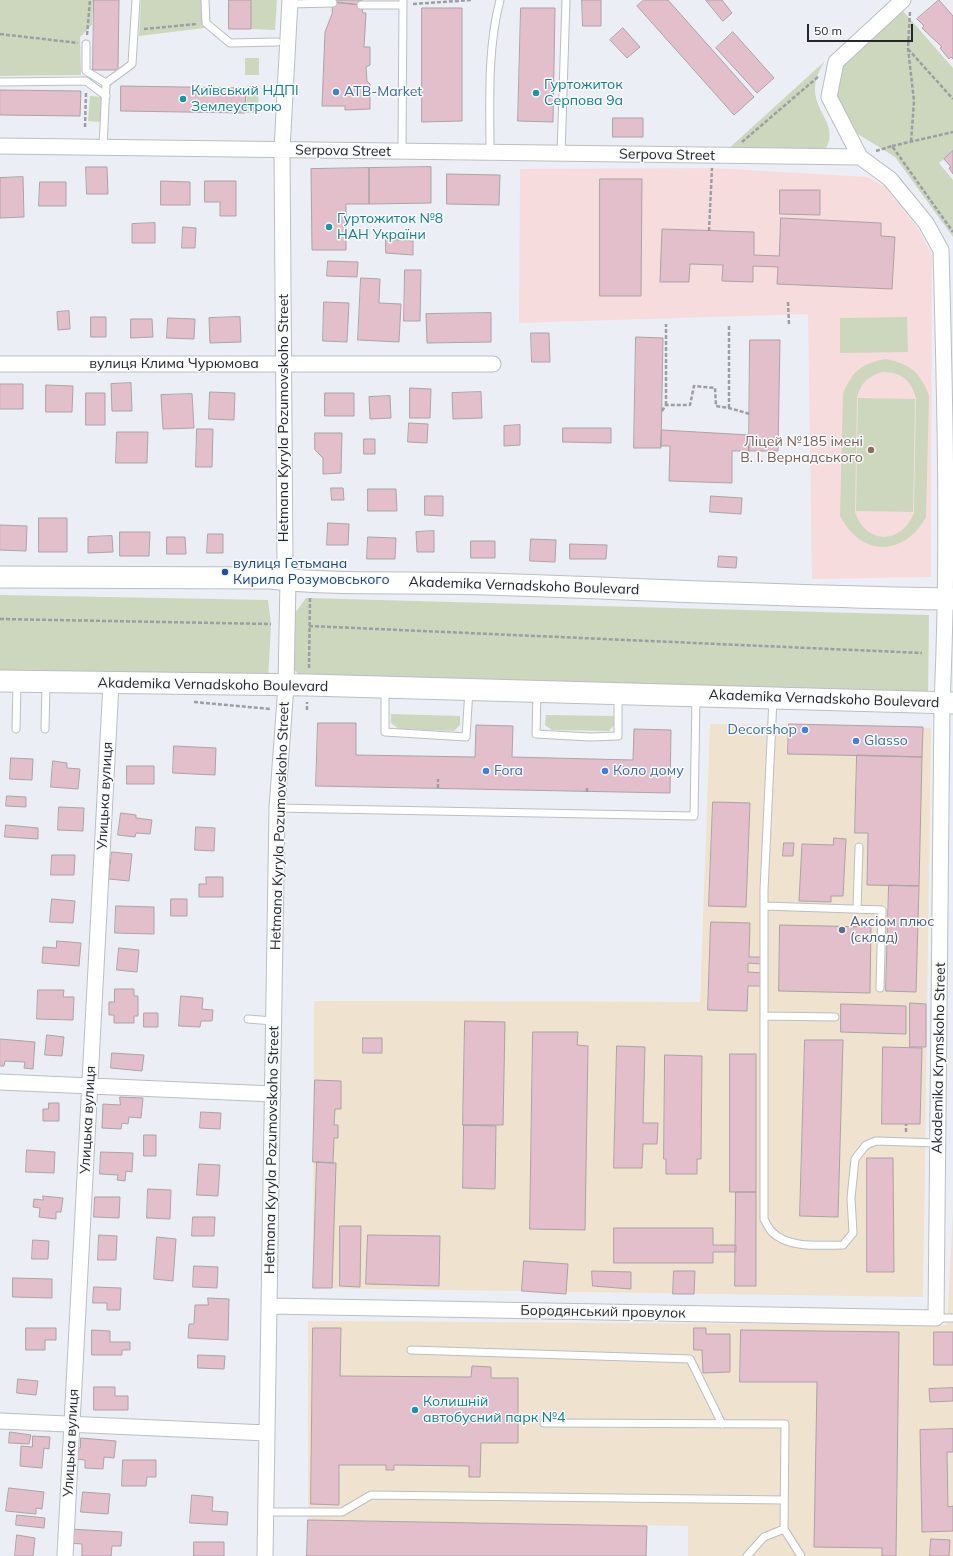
<!DOCTYPE html>
<meta charset="utf-8">
<style>
body{margin:0}
#map{position:relative;width:953px;height:1556px;overflow:hidden;background:#ebeef4;font-family:Mulish,sans-serif}
canvas{display:block}
.scale{position:absolute;left:807px;top:24px;width:106px;height:18px;box-sizing:border-box;border:2px solid #262729;border-top:0;padding-left:5px;font-size:12px;line-height:14px;white-space:nowrap;color:#262729;-webkit-text-stroke:3px #fafbff;paint-order:stroke}
</style>
<div id="map">
<canvas width="953" height="1556"></canvas>
<div class="scale">50 m</div>
</div>
<script>
const ctx = document.querySelector('canvas').getContext('2d');
ctx.lineJoin = 'round';
function fill(path, color) {
  ctx.fillStyle = color;
  ctx.fill(path, 'evenodd');
}
function strokePath(path, color, width, dash) {
  ctx.strokeStyle = color;
  ctx.lineWidth = width;
  ctx.lineCap = dash ? 'butt' : 'round';
  ctx.setLineDash(dash || []);
  ctx.stroke(path);
}
function write(font, color, halo, rows, align = 'center') {
  ctx.font = font + ' Mulish,sans-serif';
  ctx.lineWidth = 3;
  ctx.setLineDash([]);
  ctx.textBaseline = 'middle';
  ctx.strokeStyle = halo;
  ctx.fillStyle = color;
  for (const [text, x, y, turn = 0] of rows) {
    ctx.save();
    ctx.translate(x, y);
    ctx.rotate((+turn || 0) * Math.PI / 180);
    ctx.textAlign = isNaN(turn) ? turn : align;
    if (halo) ctx.strokeText(text, 0, 0);
    ctx.fillText(text, 0, 0);
    ctx.restore();
  }
}
const industrial = new Path2D(`
 M710 724 931 728 923 1297 313 1288 314 1001 700 1002Z
 M953 1211V1556H688V1526L308 1520V1321L947 1325Z`);
const education = new Path2D(`
 M712 168 867 177 886 187 919 230 932 255 931 577 812 579 808 314 519 323 520 169Z`);
const green = new Path2D(`
 M0 0H93L92 25 80 37 81 75 0 76Z
 M141 0H203L204 28 139 36Z
 M251 0H277L275 30 251 29Z
 M903 11 953 68V151L939 163 953 180V237L895 157 853 131 836 103 840 64Z
 M245 58H259V75H245Z
 M825 61C796 105 841 117 827 147L817 151H726Z
 M247 86H259L258 113H246Z
 M90 96 102 97 101 122 88 121Z
 M907 317 908 352 840 353V318Z
 M886 359C910 364 920 372 929 395L926 517C904 557 861 557 840 516L843 394C852 371 862 363 886 359ZM882 372C901 372 911 380 916 398L914 513C901 545 866 545 855 512L857 397C861 383 868 376 882 372Z
 M858 398 915 399 913 512 856 511Z
 M0 595 268 600 271 624 268 682 0 681Z
 M306 598 929 615 928 695 304 679 294 670 295 613Z
 M391 714 460 716V725L454 731 399 729 391 723Z
 M546 715 614 716V725L609 731 552 730 545 725Z`);
const building = new Path2D(`
 M94 0H119L118 70H93Z
 M229 0H251V29H229Z
 M332 0H362L361 5 333 2Z
 M582 0H601V26H583Z
 M644 0H668L754 97 734 115 637 6Z
 M706 0H722L732 13 723 21Z
 M939 0 953 16V59L951 57 949 59 940 48 942 47 922 28 924 26 917 19Z
 M333 2 361 5 363 13H366L364 47H370V65L366 67 367 81 370 84V109L345 110V106H322L325 32 332 14Z
 M422 8H462V121L422 122Z
 M521 8H555L553 122 518 121Z
 M623 28 640 47 627 58 610 40Z
 M733 32 774 78 757 93 716 48Z
 M121 86 246 88 245 113 121 111Z
 M0 90 81 91 80 116 0 115Z
 M613 118H643V137H613Z
 M953 151V174L949 168 951 167 944 159Z
 M86 167H107L108 194H87Z
 M431 167V203L369 204V168Z
 M369 168V204H346V250H312L311 169Z
 M447 174 500 175 499 205 447 204Z
 M23 177 24 217 0 218V178Z
 M600 179H642L641 296H600Z
 M161 181 190 182V205H161Z
 M205 181H236V216H220V202H205Z
 M40 182H66V206H39Z
 M780 190H820V215L780 214Z
 M781 218 881 223V236L895 237 892 289 777 284 778 267 753 266V282L722 281 723 265 690 264 689 282H660L662 229 754 232V255L779 256Z
 M155 223V243H132V224Z
 M183 227 196 228 195 248H182Z
 M386 239 413 241V255L386 253Z
 M328 261 358 262 357 277 327 276Z
 M405 270H421L420 321H404Z
 M361 278 380 279 379 303 401 304 399 342 358 340Z
 M324 302 349 303 347 342 323 341Z
 M69 311 70 329 58 330 57 312Z
 M491 313V342L427 343 426 314Z
 M91 317H106V337H91Z
 M240 317 241 342 210 343 209 318Z
 M168 318 195 319 194 339 167 338Z
 M131 319H152L153 337 131 338Z
 M531 333H549L550 362H532Z
 M636 337 663 338 661 448H634Z
 M750 340H780L778 451H749Z
 M131 383 132 411H112L111 384Z
 M0 384H23V409H0Z
 M46 385 73 386 72 412H46Z
 M410 388 431 389 430 418H410Z
 M210 392 235 393 234 420 209 419Z
 M481 392 482 418 453 419 452 393Z
 M86 393H105V425H86Z
 M325 393H354V416H325Z
 M192 394 194 428 163 429 161 395Z
 M390 396 391 418 370 419 369 397Z
 M409 423 428 424 427 443 408 442Z
 M520 425V445L504 446V426Z
 M563 428H611V443L563 442Z
 M197 429H213L212 467H196Z
 M662 430 749 435V451H732V483L669 481 670 446H661Z
 M117 432H148L147 463H116Z
 M315 433H342L341 473 323 474V458L315 450Z
 M364 439H375V454H364Z
 M331 488H343L344 500H332Z
 M368 489H396L397 511H368Z
 M425 496H443V516L425 515Z
 M711 496 742 498 741 514 710 512Z
 M39 518H67V552H39Z
 M328 523 349 524 348 545H327Z
 M0 525 27 526 26 551 0 550Z
 M434 531V552H417L416 532Z
 M120 532H150L149 556H120Z
 M208 534H223V553H207Z
 M112 536 113 552 88 553V537Z
 M167 537H185L186 554H167Z
 M368 537 396 538 395 559H367Z
 M531 539 556 540 555 562 530 561Z
 M471 541H495V558H471Z
 M570 544 607 545 606 559H570Z
 M719 556 737 557 736 568 718 567Z
 M318 723H356V755L475 757 476 725 513 726 512 757 633 760 634 729 671 730 670 793 316 786Z
 M789 724 923 727 922 757 788 754Z
 M174 746 216 748 215 775 173 773Z
 M857 755 922 757 919 886 867 885 868 833H855Z
 M11 758 33 759 32 780 10 779Z
 M53 761 67 763V768L80 769 78 789 51 787Z
 M127 766H154V784H127Z
 M7 796 26 797V807L6 806Z
 M713 802 750 803 746 907 709 906Z
 M59 807 84 808 83 831 58 830Z
 M121 813 136 815V818L152 820 150 834 136 833 135 837 118 835Z
 M6 825 38 828V839L5 837Z
 M196 827 215 828 214 851 195 850Z
 M834 838 846 839 843 896H831V902L799 901 802 844 833 845Z
 M784 843H794L793 856H783Z
 M112 852 132 854 129 881 109 879Z
 M52 855H75L74 875H51Z
 M206 877H223V897H199V884H206Z
 M889 885 919 886 916 992 886 991Z
 M52 899 75 901 73 923 50 922Z
 M171 899H187V916H171Z
 M116 906 154 907V934L115 933Z
 M711 922 750 923 749 957H762V964L748 963V972L762 973V986H748L747 1011 708 1010Z
 M780 925 871 927 870 993 779 991Z
 M57 941 81 943 79 966 42 963 43 947 56 948Z
 M119 948 139 950 137 972 117 970Z
 M115 989H134V996H138V1016H134V1023H114V1015H109V1002H114Z
 M38 990H64L63 997H74L73 1020 37 1019Z
 M181 996 203 998 202 1009 213 1010 212 1021H201L200 1027 179 1026Z
 M910 1003 926 1004V1047H910Z
 M841 1004 906 1006V1034L841 1032Z
 M144 1013H158V1027H144Z
 M465 1021 505 1022 503 1125H463Z
 M533 1032H578L577 1045 588 1046 585 1230 530 1229Z
 M47 1035 64 1037 62 1056 45 1055Z
 M363 1038H382V1053H363Z
 M0 1039 35 1042 33 1069 24 1068 25 1062 5 1061 4 1066H0Z
 M805 1040H843L838 1217 800 1216Z
 M617 1046 645 1047 643 1123H658L657 1144H643L642 1168H614Z
 M883 1047 922 1048 920 1124H882Z
 M112 1053 144 1055 142 1071 111 1068Z
 M730 1054H756V1192H730Z
 M665 1055 702 1056 701 1159H697V1174H666V1159H664Z
 M315 1080 341 1081V1109H335L334 1125H338V1138H334L333 1163 313 1162Z
 M120 1097 143 1098 141 1118 129 1117 128 1124 122 1123 121 1129 102 1128 103 1104 120 1105Z
 M49 1103H59V1121H43V1109H48Z
 M201 1112 221 1113 220 1129 200 1128Z
 M464 1125 496 1126 495 1189 463 1188Z
 M144 1135H156V1156H144Z
 M27 1150 55 1152 54 1173 26 1172Z
 M101 1152 133 1153 132 1172 126 1171 125 1181 117 1180 118 1175 100 1174Z
 M867 1158H893L894 1272H867Z
 M317 1162 336 1163 332 1288H313Z
 M199 1164 220 1165 218 1196 197 1195Z
 M148 1189 171 1190 170 1219 147 1218Z
 M736 1192H756V1286H735Z
 M43 1196 63 1198 61 1212H56V1219L39 1217 40 1208 33 1207 34 1199 43 1200Z
 M95 1197H120L119 1218 94 1217Z
 M193 1217H215L214 1236H192Z
 M340 1226H361L360 1287 340 1286Z
 M614 1228H713V1245H736V1252H713V1263H614Z
 M99 1235 117 1236 116 1260H98Z
 M368 1235 440 1236 439 1286 366 1284Z
 M157 1237 176 1239 173 1281 154 1279Z
 M33 1240 49 1241 48 1259H32Z
 M524 1261 568 1264 566 1294 522 1291Z
 M194 1266 218 1267 217 1288 193 1287Z
 M592 1271 631 1272V1289L593 1286Z
 M674 1271H695L694 1294H673Z
 M13 1278 52 1279V1298L13 1297Z
 M94 1287 121 1288 120 1310H107V1303H93Z
 M208 1298 229 1299 228 1340 188 1338 189 1324H194L195 1305H208Z
 M26 1328H56V1340H45V1350H26Z
 M313 1328H341L340 1376 471 1377 472 1366 491 1367V1378H518V1443H481L480 1477H469V1466L394 1465V1470H386V1465H339V1505L311 1504Z
 M694 1328H706V1334H730V1372L703 1373 702 1350H694Z
 M92 1330 110 1331V1342H130V1350H122V1355H92Z
 M741 1330 899 1332 896 1556H882V1548L814 1547 817 1382H740Z
 M934 1332H953V1365H934Z
 M198 1355 225 1356 224 1369 198 1368Z
 M18 1379 38 1381 36 1395 17 1393Z
 M94 1387H115V1396H128V1410H94Z
 M953 1388V1401L930 1402 929 1389Z
 M953 1429V1452H947L948 1507 953 1506V1531L922 1532 920 1430Z
 M10 1432 31 1435 29 1444 9 1443Z
 M33 1436 50 1437 49 1449 44 1448 42 1468 20 1466 21 1446 32 1447Z
 M81 1438 116 1441 114 1458 104 1457 103 1469 85 1468V1460L74 1459 75 1447 80 1448Z
 M123 1460H156V1477H147L146 1486H122Z
 M9 1488 44 1492 42 1509 36 1508V1514L6 1511Z
 M83 1492 110 1494 108 1514 81 1512Z
 M192 1495 213 1497 212 1511 228 1512 227 1525 190 1523Z
 M17 1515 45 1518 44 1528 16 1525Z
 M308 1520 647 1526 646 1556H307Z
 M70 1529 122 1532 121 1546H112L111 1556H82V1544L69 1543Z
 M17 1535 35 1538 33 1556H15Z
 M931 1539 950 1540 949 1556H930Z
 M194 1542H224V1556H194Z`);
const path = new Path2D(`
 M413 4 472 0
 M910 12 908 48 914 101 911 142
 M144 29 197 24
 M0 34 78 43
 M87 35 90 0
 M908 49 953 99
 M85 127 86 93
 M742 142 819 76
 M892 146 953 132
 M876 151 892 146 953 232
 M709 231 712 168
 M788 302 789 325
 M666 405V324
 M729 408V325
 M662 411 666 405H690L694 386 715 388 716 406 729 408 750 414
 M0 619 271 624
 M309 626 922 653
 M309 668 310 597
 M194 702 271 709
 M307 710V702
 M438 788V779
 M587 792V787
 M906 1132V1124`);
const service = new Path2D(`
 M205 0 206 23 230 43 277 42
 M290 4 333 3
 M361 5H403
 M86 44V71L106 83
 M0 82 86 81 106 96
 M103 148 106 83 132 64 136 0
 M402 151 403 0
 M490 153C490 102 487 50 500 0
 M561 154 566 0
 M385 689V732L466 737 469 690
 M537 693 536 734 590 737 618 736V696
 M773 699 764 890V1219C766 1223 769 1229 772 1232 789 1249 822 1245 843 1245L853 1233 851 1198 855 1159 866 1145 876 1141 938 1143
 M16 729 17 684
 M45 729 46 683
 M277 808 694 816 696 697
 M764 906 882 910 880 988
 M857 909 859 847
 M764 1016 835 1017
 M248 1019 273 1021
 M936 1318H953
 M411 1350 690 1359 722 1424
 M544 1423 785 1424 784 1529 801 1556
 M266 1512H342L371 1495 784 1500
 M747 1556 764 1537 784 1529`);
const minor = new Path2D(`
 M0 146 860 157 890 179 926 223 941 250C945 401 949 552 942 703L936 1318 269 1306
 M860 157 829 97 836 62 903 0
 M0 364H493
 M0 1082 273 1094
 M0 1421 267 1433
 M65 1556 111 683
 M265 1556 277 808 286 686 288 580 285 565 282 150 290 0`);
const secondary = new Path2D(`
 M0 577 270 578C341 586 414 581 486 584 642 589 797 597 953 599
 M0 681 308 685 953 703`);
const markers = [
 [336,92,4,"#3f7fe0"],
 [536,93,4,"#0f9aa8"],
 [183,99,4,"#0f9aa8"],
 [329,227,4,"#0f9aa8"],
 [871,450,4,"#8d6e63"],
 [225,572,4,"#1a4fb4"],
 [805,730,4,"#3f7fe0"],
 [856,741,4,"#3f7fe0"],
 [486,771,4,"#3f7fe0"],
 [605,771,4,"#3f7fe0"],
 [842,930,4,"#5c6f8a"],
 [415,1410,4,"#0f9aa8"]
];
const cultureNames = [
 ["Гуртожиток",544,85],
 ["Серпова 9а",544,101],
 ["Київський НДПІ",191,91],
 ["Землеустрою",191,107],
 ["Гуртожиток №8",337,219],
 ["НАН України",337,235],
 ["Колишній",423,1402],
 ["автобусний парк №4",423,1418]
];
const shopNames = [
 ["ATB-Market",344,92],
 ["Decorshop",797,730,"right"],
 ["Glasso",864,741],
 ["Fora",494,771],
 ["Коло дому",613,771]
];
const streetNames = [
 ["Serpova Street",343,151,1],
 ["Serpova Street",667,155,1],
 ["вулиця Клима Чурюмова",174,364],
 ["Hetmana Kyryla Pozumovskoho Street",284,418,-90],
 ["Akademika Vernadskoho Boulevard",524,586,2],
 ["Akademika Vernadskoho Boulevard",213,685,1],
 ["Akademika Vernadskoho Boulevard",824,699,2],
 ["Улицька вулиця",105,796,-87],
 ["Hetmana Kyryla Pozumovskoho Street",280,826,-88],
 ["Akademika Krymskoho Street",939,1058,-89],
 ["Улицька вулиця",88,1120,-87],
 ["Hetmana Kyryla Pozumovskoho Street",272,1150,-89],
 ["Бородянський провулок",603,1312,1],
 ["Улицька вулиця",71,1443,-87]
];
const educationNames = [
 ["Ліцей №185 імені",863,442],
 ["В. І. Вернадського",863,458]
];
const transitNames = [
 ["вулиця Гетьмана",233,564],
 ["Кирила Розумовського",233,580]
];
const serviceNames = [
 ["Аксіом плюс",850,922],
 ["(склад)",850,938]
];
fill(industrial, '#efe2ce');
fill(education, '#f7dcdd');
fill(green, '#cdd7bd');
fill(building, '#e3becb');
strokePath(building, '#aba3a6', 1);
strokePath(service, '#bcbec4', 9);
strokePath(minor, '#bcbec4', 17);
strokePath(secondary, '#bcbec4', 23);
strokePath(path, '#9c9ea3', 2.5, [4, 2]);
strokePath(service, '#fff', 7);
strokePath(minor, '#fff', 15);
strokePath(secondary, '#fff', 21);
for (const [x, y, r, color] of markers) {
  const dot = new Path2D();
  dot.arc(x, y, r, 0, 2 * Math.PI);
  ctx.fillStyle = color;
  ctx.fill(dot);
  strokePath(dot, '#fafbff', 1.5);
}
write('14px', '#0d838f', '#fafbff', cultureNames, 'left');
write('14px', '#366cbe', '#fafbff', shopNames, 'left');
write('14px', '#262729', '#fafbff', streetNames);
write('14px', '#785e54', '#fafbff', educationNames, 'right');
write('14px', '#164399', '#fafbff', transitNames, 'left');
write('14px', '#4e5e75', '#fafbff', serviceNames, 'left');
</script>
